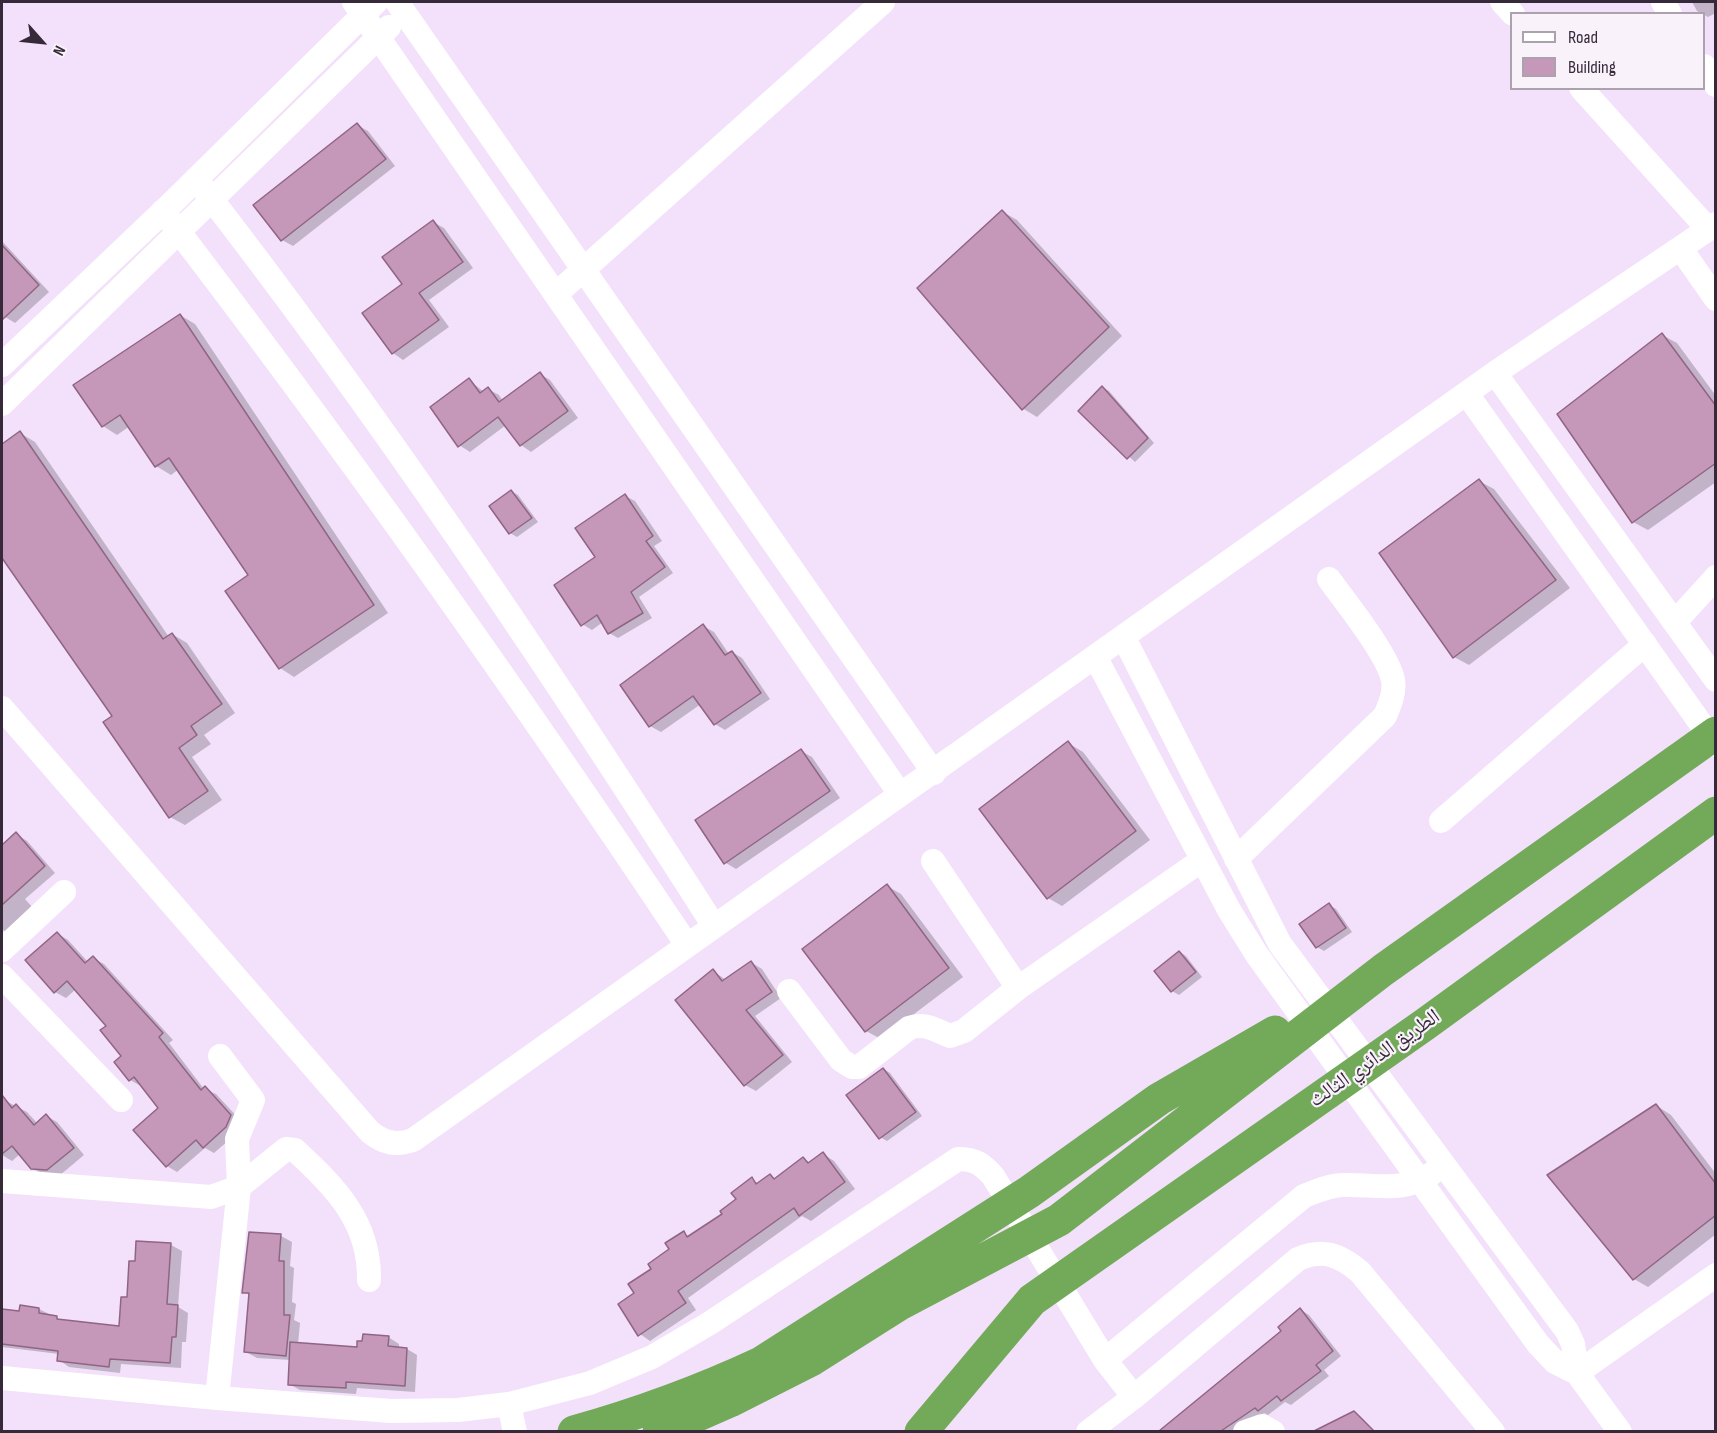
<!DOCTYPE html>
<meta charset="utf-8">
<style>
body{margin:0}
#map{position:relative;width:1717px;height:1433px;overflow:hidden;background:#f3e0fb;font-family:"Sofia Sans Condensed",sans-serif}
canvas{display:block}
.frame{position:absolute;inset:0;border:3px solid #36293a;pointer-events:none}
.legend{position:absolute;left:1510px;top:12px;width:195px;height:78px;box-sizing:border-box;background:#f9f2fb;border:2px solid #aba2ae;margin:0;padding:8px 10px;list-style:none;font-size:18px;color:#36293a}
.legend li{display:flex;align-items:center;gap:12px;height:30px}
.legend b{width:30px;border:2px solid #aba2ae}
.north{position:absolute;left:12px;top:12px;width:60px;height:60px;-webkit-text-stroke:4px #f9f2fb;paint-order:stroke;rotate:117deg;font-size:16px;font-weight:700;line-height:24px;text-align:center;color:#36293a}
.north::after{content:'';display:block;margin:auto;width:21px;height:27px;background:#36293a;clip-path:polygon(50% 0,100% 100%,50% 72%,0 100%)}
</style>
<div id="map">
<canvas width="1717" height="1433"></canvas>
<div class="frame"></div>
<ul class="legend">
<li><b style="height:8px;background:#fff"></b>Road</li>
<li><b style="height:16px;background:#c597b8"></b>Building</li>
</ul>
<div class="north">N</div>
</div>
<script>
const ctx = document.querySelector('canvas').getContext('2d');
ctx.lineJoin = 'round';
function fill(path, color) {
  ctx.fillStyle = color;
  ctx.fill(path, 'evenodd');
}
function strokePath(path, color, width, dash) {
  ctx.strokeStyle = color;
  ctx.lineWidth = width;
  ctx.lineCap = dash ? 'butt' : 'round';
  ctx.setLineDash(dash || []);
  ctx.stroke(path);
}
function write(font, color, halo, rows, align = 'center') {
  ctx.font = font + ' "Sofia Sans Condensed","Noto Naskh Arabic",sans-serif';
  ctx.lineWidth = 4.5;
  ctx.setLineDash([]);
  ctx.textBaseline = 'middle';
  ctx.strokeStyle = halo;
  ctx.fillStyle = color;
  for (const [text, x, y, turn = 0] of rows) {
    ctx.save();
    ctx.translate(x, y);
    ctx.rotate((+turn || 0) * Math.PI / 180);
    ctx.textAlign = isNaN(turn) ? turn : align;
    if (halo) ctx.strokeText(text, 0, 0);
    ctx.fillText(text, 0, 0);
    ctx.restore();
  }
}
const shadow = new Path2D(`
 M1692 2H1716V13L1708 17 1697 11Z
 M357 125 368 131 395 166 293 246 282 240Z
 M1003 212 1017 220 1122 336 1037 417 1022 408Z
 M433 222 444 228 473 268 429 300 449 327 403 360 393 353 404 285Z
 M2 241 49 292 15 323 2 315Z
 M180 315 195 324 388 613 294 677 280 668 250 576 179 469 171 475 156 466 130 426 117 435 103 426Z
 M1662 335 1677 343 1716 396V482L1648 530 1633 522Z
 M540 374 550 380 578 418 531 452 521 445 506 425 470 452 459 445 469 380 484 392 488 389 499 395 503 401Z
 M1102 387 1109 391 1154 443 1135 462 1080 411Z
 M20 433 35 442 169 637 172 634 187 643 235 713 204 735 211 744 192 757 222 800 185 825 170 817 114 717 2 555V446Z
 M1479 481 1494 489 1570 588 1469 665 1454 657Z
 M511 491 518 495 538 522 517 537 510 533Z
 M625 496 635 501 662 541 654 546 673 573 639 597 652 618 618 638 609 633 603 622 592 630 582 624 597 557Z
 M703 626 714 632 729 654 732 652 742 658 770 699 725 730 715 724 701 704 661 732 650 726Z
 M1068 743 1083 752 1150 840 1062 906 1048 898Z
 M801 751 812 757 840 798 736 869 726 863Z
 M16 834 27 841 55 873 25 899 33 908 6 932 2 929V847Z
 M887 886 901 894 963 977 881 1039 866 1031Z
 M1329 905 1336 909 1352 932 1324 951 1317 947Z
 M58 934 68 940 88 962 93 958 104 964 173 1040 169 1043 204 1089 216 1094 242 1122 237 1133 214 1153 205 1148 177 1172 167 1166 161 1108 141 1086 130 1080 123 1056 108 1026 76 989 66 998 55 992Z
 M1180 952 1186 956 1202 977 1179 995 1172 991Z
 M752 963 762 969 781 998 755 1016 792 1062 756 1091 745 1085 677 1000 713 971 726 980Z
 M884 1069 890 1073 922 1116 887 1141 880 1137Z
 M2 1099 27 1112 38 1124 46 1116 57 1122 84 1155 59 1176 43 1174 32 1168 20 1154 12 1161 2 1155Z
 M1657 1106 1671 1115 1716 1174V1234L1648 1287 1634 1279Z
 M823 1154 834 1161 855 1189 811 1221 802 1216 688 1298 696 1310 650 1341 640 1334 636 1294 684 1233 690 1237 725 1215 752 1179 759 1184 770 1176 776 1179 803 1159 811 1163Z
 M281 1236 292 1242 290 1266 294 1268 292 1302 296 1304 294 1320 300 1323 298 1344 358 1348 388 1337 399 1344V1349H407L417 1355 415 1392 357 1388 356 1394 300 1390 289 1384 291 1360 257 1358 246 1352 251 1296 244 1292Z
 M171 1245 182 1251 178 1307 188 1313 186 1342H182L181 1368 121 1364 120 1373 69 1367 59 1360V1354L2 1347V1311L21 1313 39 1309 63 1321 120 1328 136 1263Z
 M1301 1310 1309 1315 1341 1356 1324 1370 1329 1376 1291 1405 1285 1402 1268 1415 1264 1413 1240 1432H1167L1283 1331Z
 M1354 1413 1361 1417 1375 1432H1343L1335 1423Z`);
const building = new Path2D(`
 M357 123 386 159 281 241 253 205Z
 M1002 210 1109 327 1022 410 917 288Z
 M433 220 463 262 419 293 439 320 392 354 362 313 402 284 382 257Z
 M2 245 39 285 2 320Z
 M180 314 374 605 279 669 225 591 248 575 169 458 155 467 120 415 102 427 73 385Z
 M1662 333 1716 406V463L1632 523 1557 414Z
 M540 372 568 411 520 446 498 417 458 447 430 407 469 378 480 393 488 387 499 402Z
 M1102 386 1148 438 1127 459 1078 411Z
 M20 431 163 639 172 633 222 704 191 726 197 735 179 748 208 791 169 818 103 722 112 716 2 558V444Z
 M1479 479 1556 580 1453 658 1379 553Z
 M511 490 532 518 509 534 489 506Z
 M625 494 653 536 646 541 665 567 631 592 643 613 608 634 597 615 581 626 554 585 595 557 575 528Z
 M703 624 725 655 732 651 761 693 714 725 693 696 649 727 620 685Z
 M1068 741 1136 831 1047 899 979 809Z
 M801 749 830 791 724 864 695 820Z
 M16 832 45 866 2 905V845Z
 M887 884 949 968 865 1032 802 949Z
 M1329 903 1346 928 1316 948 1299 924Z
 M57 932 85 963 93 956 163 1033 159 1037 201 1090 205 1086 231 1115 226 1127 203 1148 196 1140 166 1167 133 1130 158 1108 134 1077 129 1081 114 1062 121 1056 100 1030 106 1026 67 981 54 993 25 960Z
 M1179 951 1196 972 1171 992 1154 971Z
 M751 961 772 992 746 1010 783 1055 744 1086 675 1000 713 969 722 981Z
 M883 1068 916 1112 879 1139 846 1095Z
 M2 1095 12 1108 16 1104 34 1125 46 1114 74 1148 47 1170 31 1169 12 1146 2 1154Z
 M1656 1104 1716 1184V1215L1633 1280 1547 1175Z
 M823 1152 845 1182 799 1216 794 1208 678 1291 686 1303 638 1336 618 1304 634 1293 628 1284 651 1269 648 1264 669 1249 665 1243 684 1231 687 1237 722 1214 720 1211 736 1199 731 1193 752 1177 756 1184 770 1174 774 1179 803 1157 808 1163Z
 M249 1232 281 1234 279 1261H284V1315H290L286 1356 244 1352 249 1293H242Z
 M136 1241 171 1243 167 1304 178 1305 176 1337H172L170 1363 110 1359 109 1367 57 1361 58 1351 2 1344V1309L19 1311 20 1305 39 1308V1313L57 1316V1319L119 1326 121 1297H127L129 1261H135Z
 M1300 1308 1333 1351 1316 1365 1321 1371 1281 1401 1277 1396 1258 1411 1255 1408 1221 1431H1159L1281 1331 1278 1327Z
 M363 1334 389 1336 388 1346 407 1348 405 1386 346 1382V1388L288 1385 290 1342 357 1347V1341H362Z
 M1354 1411 1374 1431H1314Z`);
const minor = new Path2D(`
 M354 2 900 794
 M397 2 934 773
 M1502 2 1513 14
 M1663 2 1670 14
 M1704 66 1716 85
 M1581 88 1708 229
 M196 179C382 418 551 671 714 926
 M163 211C346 449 520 695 687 945
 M1681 249 1716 299
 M556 294 883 2
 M2 365 172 203 376 2
 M1495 373 1716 680
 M1467 394 1716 745
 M2 404 389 27
 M1675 622 1716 577
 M1124 638 1280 944 1567 1331 1573 1344 1577 1373
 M1096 658 1229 910 1257 955 1538 1344 1555 1362 1577 1373 1620 1432
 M2 708 370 1132C384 1143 396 1146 413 1140L1495 373 1716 224
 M1441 821 1645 644
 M1236 859 1385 716C1390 704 1395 693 1393 680 1387 653 1346 603 1329 579
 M933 861 1018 988
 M2 950 64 892
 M2 976 121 1100
 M789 991 841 1060 852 1067H859L909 1028C924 1022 936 1030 950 1036L964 1031 1018 988 1202 860
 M2 1181 211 1197 239 1187 286 1149 295 1150C336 1188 370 1222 369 1280
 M1105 1360 1304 1196C1317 1191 1330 1185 1344 1185 1375 1184 1404 1193 1431 1174
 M1577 1373 1716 1275
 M2 1378 217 1398 391 1411 458 1410 509 1404 590 1383 652 1357 710 1323 958 1159C975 1159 982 1164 993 1176L1105 1360 1134 1397
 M217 1398 239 1187 237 1139 253 1100 220 1056
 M509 1404 515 1432
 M1088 1432 1134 1397 1298 1259C1323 1248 1340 1255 1360 1272L1493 1432
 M1245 1432 1262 1426 1273 1432`);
const highway = new Path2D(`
 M574 1432C638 1414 701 1391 761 1363L1029 1192 1159 1099 1275 1032
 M659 1432 730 1401 811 1360 898 1305 1059 1220 1383 970 1716 733
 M921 1432 1032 1300 1424 1025 1716 813`);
const streetNames = [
 ["الطريق الدائري الثالث",1375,1059,-35]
];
fill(shadow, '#0003');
fill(building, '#c597b8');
strokePath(building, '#906584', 1.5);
strokePath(minor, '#fff', 24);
strokePath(highway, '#72aa5a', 33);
write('21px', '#36293a', '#f9f2fb', streetNames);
</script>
